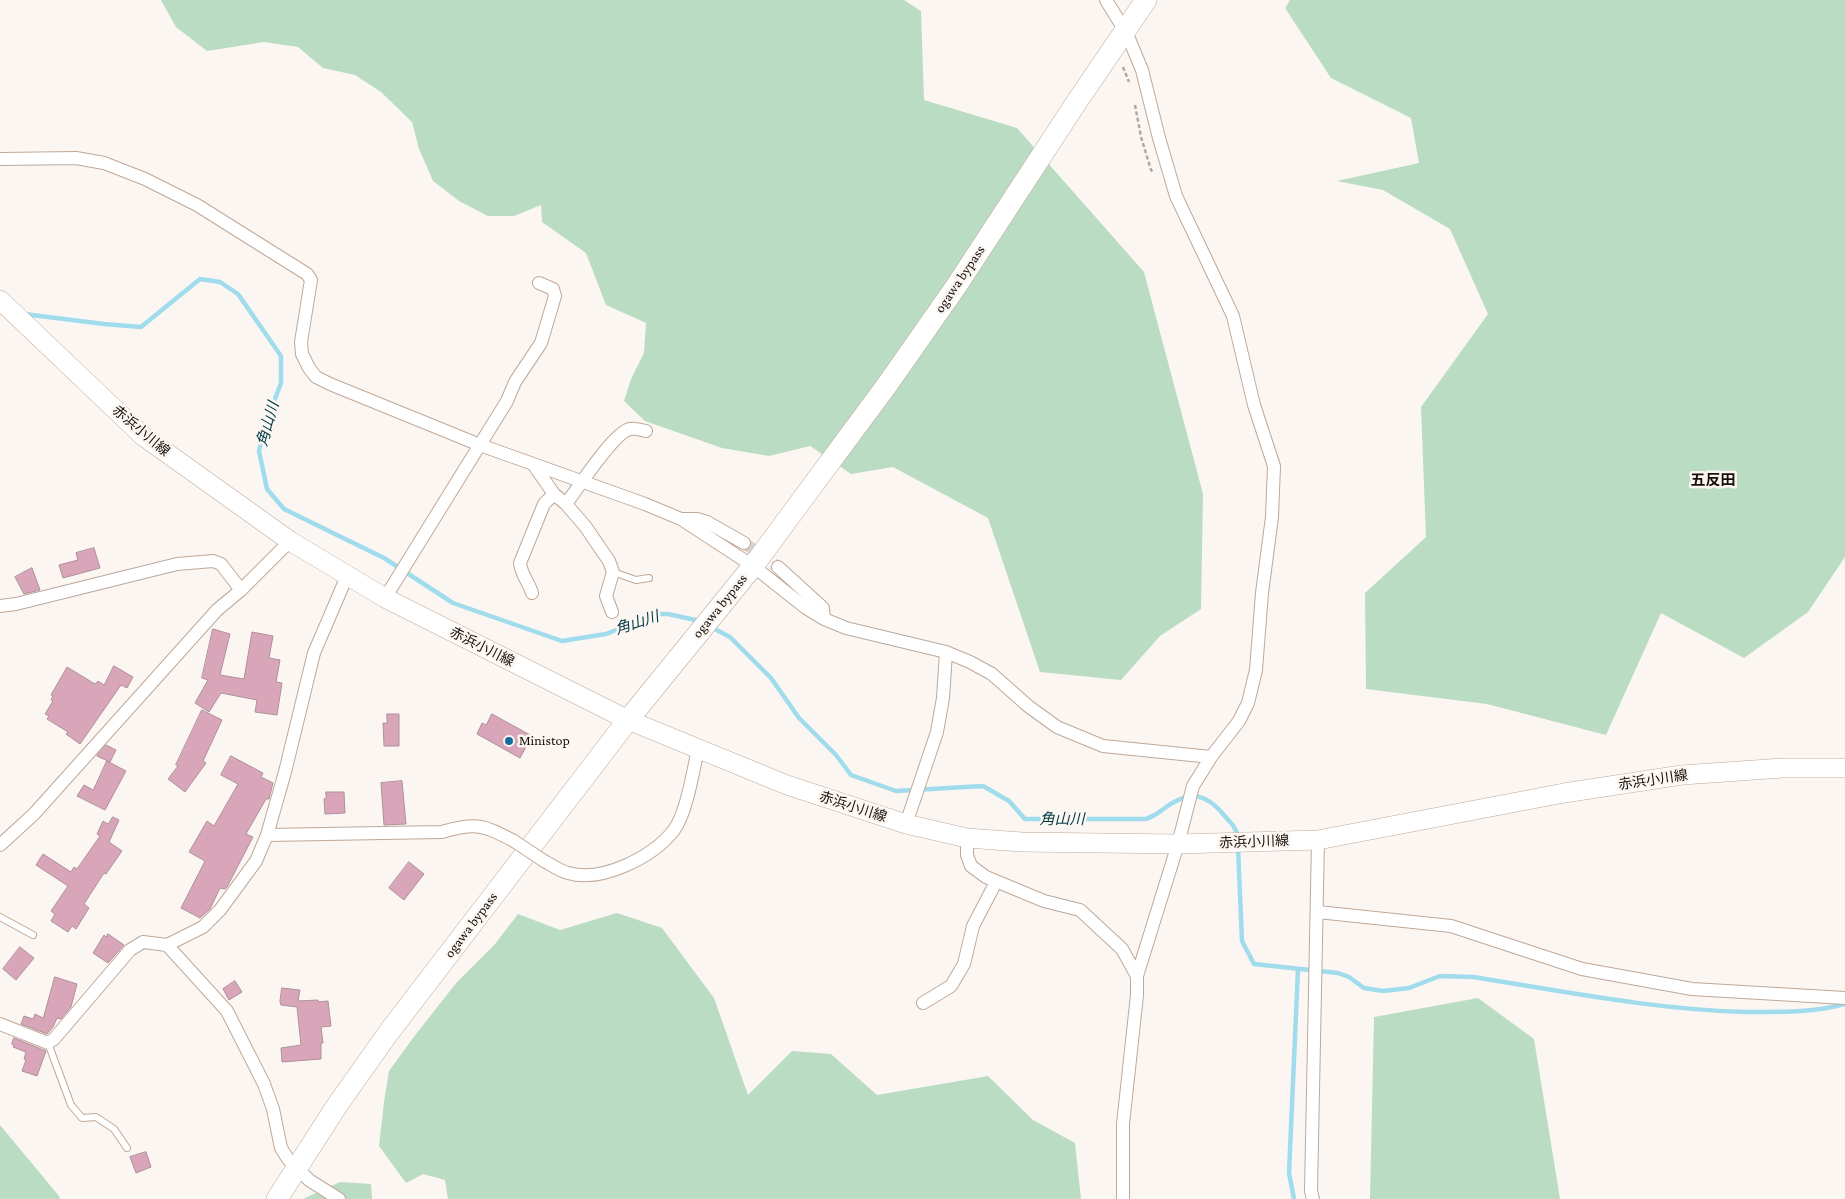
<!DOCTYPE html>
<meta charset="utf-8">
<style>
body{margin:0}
canvas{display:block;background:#fbf6f2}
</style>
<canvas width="1845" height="1199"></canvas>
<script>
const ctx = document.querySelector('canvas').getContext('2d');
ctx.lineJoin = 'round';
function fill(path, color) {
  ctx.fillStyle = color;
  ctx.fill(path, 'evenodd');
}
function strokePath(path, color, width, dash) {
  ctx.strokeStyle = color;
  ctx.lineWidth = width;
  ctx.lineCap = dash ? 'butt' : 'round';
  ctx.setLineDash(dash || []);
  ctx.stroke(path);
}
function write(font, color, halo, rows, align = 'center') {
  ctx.font = font + ' "Crimson Pro","Noto Sans JP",serif';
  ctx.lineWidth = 5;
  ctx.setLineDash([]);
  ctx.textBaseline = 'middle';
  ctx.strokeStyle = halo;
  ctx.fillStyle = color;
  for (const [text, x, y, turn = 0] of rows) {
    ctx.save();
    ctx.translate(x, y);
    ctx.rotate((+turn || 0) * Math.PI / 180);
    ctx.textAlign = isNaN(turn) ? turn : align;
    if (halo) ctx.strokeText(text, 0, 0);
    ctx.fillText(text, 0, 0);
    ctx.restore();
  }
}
const green = new Path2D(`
 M161 0H904L921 11 924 100 1017 128 1144 272 1203 494 1201 609 1160 636 1121 680 1040 672 988 518 893 467 851 474 810 446 769 456 722 448 645 421 624 401 631 379 644 353 646 323 606 305 586 253 542 222 541 205 514 216H488L459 201 433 181 419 149 412 122 381 92 355 75 323 68 298 47 264 42 207 51 176 27Z
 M1290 0H1845V557L1808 612 1744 658 1661 613 1606 735 1487 704 1366 689 1365 593 1426 537 1421 407 1488 314 1450 229 1383 190 1337 181 1419 163 1411 118 1331 78 1285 8Z
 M617 913 662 928 714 998 748 1095 792 1051 831 1054 877 1095 988 1076 1033 1120 1075 1143 1081 1199H448L445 1180 423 1174 406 1183 379 1146 384 1102 389 1071 416 1034 457 982 495 944 518 914 560 930Z
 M1478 998 1534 1039 1560 1199H1370L1374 1017Z
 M0 1125 59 1196 60 1199H0Z
 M340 1182 371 1184 372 1199H303Z`);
const stream = new Path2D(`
 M24 314 104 324 141 327 200 279 220 282 238 294 281 356V383L264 428 259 451 267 489 284 509 384 558 453 603 562 641 606 634 656 614H668L700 621
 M711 627 730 637 771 678 799 718 836 755 851 775 896 791 983 786 1009 801 1025 819H1146C1158 815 1160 811 1169 805 1193 790 1207 795 1224 815 1230 822 1237 828 1238 838
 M1238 848 1242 941 1254 964 1338 973 1349 977 1364 988 1383 991 1409 988 1440 976 1473 977C1563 991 1655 1010 1747 1012 1781 1012 1812 1013 1845 1004
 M1294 1199 1289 1173 1298 969`);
const building = new Path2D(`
 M94 548 100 568 63 578 59 565 78 560 76 553Z
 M32 568 40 590 24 594 15 577Z
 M213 629 230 634 220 675 244 679 252 632 273 636 269 658 280 660 276 682 282 683 277 715 255 712 257 700 221 693 209 712 195 703 208 680 202 678Z
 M114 666 133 677 127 688 121 685 80 744 66 734 68 732 47 719 49 716 45 714 53 701 51 700 53 696 51 695 67 667 95 684 98 681 104 685Z
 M202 710 222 720 203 761 206 763 185 792 168 779 178 766 176 765Z
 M387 714H399V746H384L383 723H387Z
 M492 714 532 736 520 758 477 734 482 723 486 725Z
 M106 745 116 750 110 762 97 756Z
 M231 756 263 773 261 777 273 783 269 799H266L246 834 253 837 227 887 225 889 220 888 210 909 200 918 181 908 205 861 189 852 207 821 214 826 238 784 221 775Z
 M107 761 126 771 105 810 77 796 84 785 93 790Z
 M402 781 406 824 384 825 381 783Z
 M326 792H344L345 813 325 814 324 799 326 798Z
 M113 817 119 820 109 842 122 851 106 874 104 873 84 904 89 908 76 929 72 926 68 932 51 921 55 914 51 911 68 886 36 865 43 854 71 872 74 867 77 869 100 836 97 834 103 821 108 824Z
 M409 862 424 874 404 900 389 888Z
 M108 934 124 945 108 963 93 953 104 935 106 937Z
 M20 947 34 958 16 980 3 969Z
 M55 977 77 984 71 1007 61 1019 57 1018 53 1027 47 1034 21 1024 24 1016 33 1019 35 1014 43 1018Z
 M235 981 242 992 229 1000 223 989Z
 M282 988 300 990 298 1001 318 1000V1002L328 1001 331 1026 321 1027 323 1043H321V1059L282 1062 281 1048 301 1045 297 1007 281 1005 280 1002Z
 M14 1038 46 1051 37 1076 22 1071 26 1060 24 1059 26 1052 13 1047 14 1045 12 1044Z
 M146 1152 151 1167 136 1173 130 1157Z`);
const minorTunnel = new Path2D(`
 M744 543 778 567`);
const path = new Path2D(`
 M1123 67 1129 82
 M1135 105 1141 137 1151 170 1154 173`);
const service = new Path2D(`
 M613 572 636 580 649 578
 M0 917 33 935
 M48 1043 71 1105 82 1118 96 1117 114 1129 127 1148`);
const minor = new Path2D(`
 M1106 0 1127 34 1142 70 1159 138 1176 196 1233 316 1254 405 1274 466 1272 517 1262 593 1256 670 1248 703 1239 721 1211 757 1193 786 1178 844 1137 976
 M0 159 76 158 104 163 145 179 197 205 307 274 311 280 301 342 302 354 309 368 316 377 330 384 480 445 645 504 681 519 753 566 806 608 824 619 846 628 946 652 970 662 992 674 1028 706 1057 727 1103 746 1211 757
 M533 464 554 494 566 504 585 526 609 561 613 572 606 596 612 612
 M566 504C578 488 614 432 630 429 635 428 641 430 646 431
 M681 519H697L707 522 744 543
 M778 567 823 608 824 619
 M532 593C529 583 521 574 520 563L544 504 554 494
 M385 598 507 401 515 382 541 343 555 296 553 289 539 283
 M0 606 16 604 177 564 213 561 221 564 241 590
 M906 824 937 732 943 698 946 652
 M267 835 442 832C477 822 483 825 514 841
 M967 838V855L971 866 986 877 1044 901 1080 910 1122 949 1137 976V995L1123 1124V1199
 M0 845 34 814 217 610 241 590 290 541
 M544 861C552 865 560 871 568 873 602 883 653 857 674 830 687 812 693 771 698 749
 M1318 912 1451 926 1582 969 1692 989 1845 998
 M167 945 227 1011 264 1084 273 1109 281 1148 288 1159 309 1180 339 1199
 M923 1003 951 986 964 964 973 926 996 882
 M0 1024 48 1043 54 1039 130 950 143 942 167 945 203 927 220 910 256 861 267 835 285 772 314 653 347 576
 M1313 1199 1311 1191 1318 840`);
const secondary = new Path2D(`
 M0 300 143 436 290 541 385 598 628 720 787 785 906 824 967 838 1022 842 1178 844 1318 840 1564 793 1682 775 1783 768H1845`);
const trunk = new Path2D(`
 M277 1199 336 1107 389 1032 628 720 753 566 887 385 957 285 1076 103 1146 0`);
const minorBridge = new Path2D(`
 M514 841 544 861`);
const markers = [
 [509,741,5,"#156c9c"]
];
const streetNames = [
 ["ogawa bypass",960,279,-56],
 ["赤浜小川線",141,431,40],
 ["ogawa bypass",720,606,-51],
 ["赤浜小川線",482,647,27],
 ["赤浜小川線",1653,780,-8],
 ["赤浜小川線",853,807,18],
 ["赤浜小川線",1254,842,-2],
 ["ogawa bypass",471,925,-53]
];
const poiNames = [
 ["Ministop",519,741]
];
const waterNames = [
 ["角山川",268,424,-74],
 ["角山川",637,623,-18],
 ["角山川",1062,819]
];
const neighbourhoodNames = [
 ["五反田",1713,480]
];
fill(green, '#badcc3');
strokePath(stream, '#a0dcec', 4.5);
fill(building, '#d9a6b9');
strokePath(building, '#ad909a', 1);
strokePath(minorTunnel, '#d9d3cf', 12, [12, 6]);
strokePath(service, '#c0a897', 8);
strokePath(minor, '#c0a897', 14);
strokePath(secondary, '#c0a897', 20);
strokePath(trunk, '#c0a897', 22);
strokePath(path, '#afa9a4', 2.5, [4, 2.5]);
strokePath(service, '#fff', 6);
strokePath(minor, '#fff', 12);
strokePath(secondary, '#fff', 19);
strokePath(trunk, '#fff', 21);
strokePath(minorBridge, '#c0a897', 14, []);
strokePath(minorBridge, '#fff', 12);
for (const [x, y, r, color] of markers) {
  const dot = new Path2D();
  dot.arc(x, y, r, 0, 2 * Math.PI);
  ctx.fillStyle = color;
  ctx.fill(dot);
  strokePath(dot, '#fbf6f2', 2);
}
write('14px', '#180f09', '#fbf6f2', streetNames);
write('14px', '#180f09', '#fbf6f2', poiNames, 'left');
write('italic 15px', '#003843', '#fbf6f2', waterNames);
write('bold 15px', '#180f09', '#fbf6f2', neighbourhoodNames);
</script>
